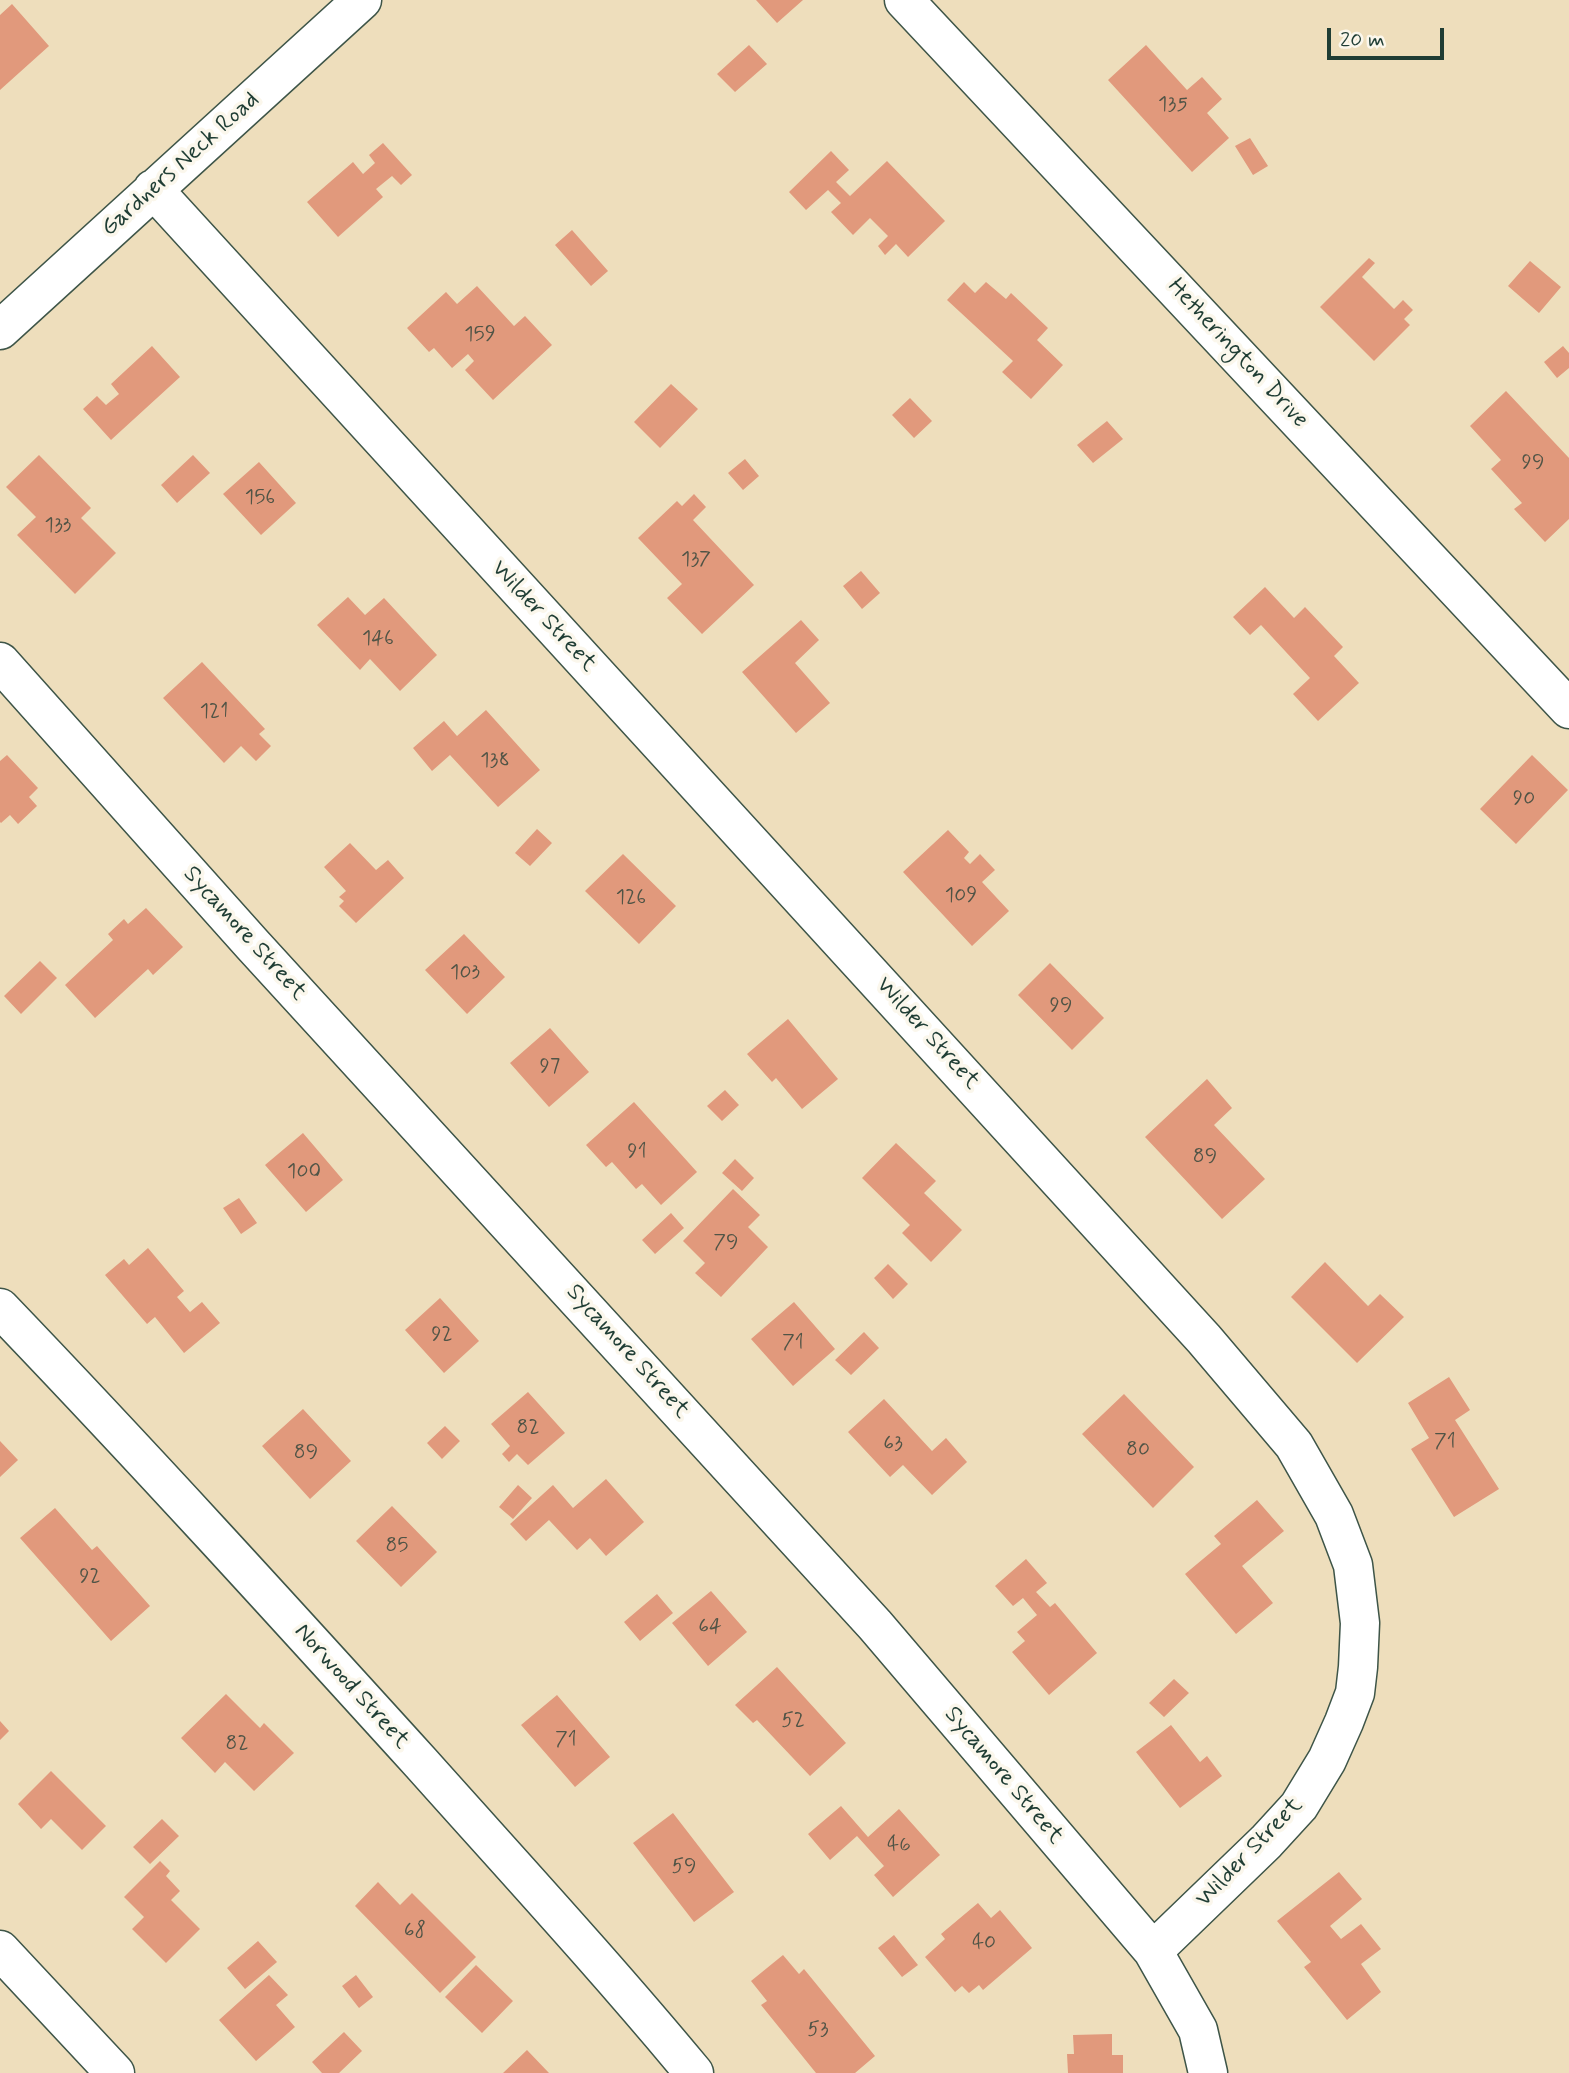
<!DOCTYPE html>
<style>
body{margin:0}
#map{position:relative;width:1569px;height:2073px;overflow:hidden;background:#eedebc;font-family:Mynerve,sans-serif}
canvas{display:block}
.scale{position:absolute;left:1327px;top:28px;width:117px;height:32px;box-sizing:border-box;border:4px solid #1f3d34;border-top:0;padding-left:9px;font-size:21px;line-height:24px;white-space:nowrap;color:#1f3d34;-webkit-text-stroke:5px #fbf7ec;paint-order:stroke}
</style>
<div id="map">
<canvas width="1569" height="2073"></canvas>
<div class="scale">20 m</div>
</div>
<script>
const ctx = document.querySelector('canvas').getContext('2d');
ctx.lineJoin = 'round';
function fill(path, color) {
  ctx.fillStyle = color;
  ctx.fill(path, 'evenodd');
}
function strokePath(path, color, width, dash) {
  ctx.strokeStyle = color;
  ctx.lineWidth = width;
  ctx.lineCap = dash ? 'butt' : 'round';
  ctx.setLineDash(dash || []);
  ctx.stroke(path);
}
function write(font, color, halo, rows, align = 'center') {
  ctx.font = font + ' Mynerve,sans-serif';
  ctx.lineWidth = 7;
  ctx.setLineDash([]);
  ctx.textBaseline = 'middle';
  ctx.strokeStyle = halo;
  ctx.fillStyle = color;
  for (const [text, x, y, turn = 0] of rows) {
    ctx.save();
    ctx.translate(x, y);
    ctx.rotate((+turn || 0) * Math.PI / 180);
    ctx.textAlign = isNaN(turn) ? turn : align;
    if (halo) ctx.strokeText(text, 0, 0);
    ctx.fillText(text, 0, 0);
    ctx.restore();
  }
}
const building = new Path2D(`
 M756 0H803L777 23Z
 M12 4 49 46 0 90V15Z
 M749 45 767 64 735 92 717 74Z
 M1146 45 1187 90 1202 77 1222 99 1207 113 1229 138 1192 172 1108 80Z
 M1250 138 1268 166 1253 175 1235 146Z
 M383 143 412 175 401 185 392 176 376 189 383 197 338 237 307 202 353 162 363 174 375 163 369 155Z
 M831 151 849 170 836 182 850 196 887 161 945 221 908 257 896 244 885 255 878 246 888 236 870 218 853 235 831 212 841 203 828 190 806 210 789 192Z
 M572 230 608 271 591 286 555 245Z
 M1369 258 1375 263 1362 277 1394 309 1403 300 1413 310 1404 319 1410 325 1374 361 1320 307Z
 M1530 261 1561 287 1539 313 1508 286Z
 M964 282 975 293 986 282 1006 299 1011 293 1048 328 1037 340 1063 365 1031 399 1002 372 1013 361 947 300Z
 M477 286 514 326 525 316 552 345 493 400 465 370 474 361 468 354 452 368 434 348 429 352 407 328 446 292 457 304Z
 M152 346 180 377 111 440 83 409 97 396 106 405 119 394 111 384Z
 M1563 346 1569 353V368L1557 378 1544 362Z
 M671 384 698 409 660 448 634 422Z
 M1506 391 1569 458V519L1545 542 1514 509 1522 503 1491 469 1501 460 1470 426Z
 M910 398 932 421 914 438 892 415Z
 M1107 421 1123 439 1093 463 1077 445Z
 M39 455 91 508 81 518 116 553 75 594 17 535 36 517 6 487Z
 M193 455 210 473 177 503 161 485Z
 M745 459 759 476 743 490 728 473Z
 M259 462 296 503 261 535 223 494Z
 M694 494 706 507 693 520 754 585 702 634 667 598 682 584 638 538 677 501 682 506Z
 M861 571 880 593 862 609 843 586Z
 M1265 587 1294 618 1305 607 1343 647 1334 656 1359 683 1318 721 1293 694 1310 678 1261 625 1250 635 1233 617Z
 M348 597 365 615 384 598 437 655 400 691 370 659 360 670 317 625Z
 M801 620 819 640 795 663 830 703 796 733 742 672Z
 M202 662 265 729 259 734 271 746 256 761 241 746 224 763 163 698Z
 M486 710 540 770 498 807 450 755 432 771 413 748 444 721 457 736Z
 M7 755 38 788 29 797 37 806 18 824 10 815 1 823 0 822V761Z
 M1532 755 1568 790 1516 844 1480 809Z
 M537 829 552 843 530 866 515 853Z
 M948 830 969 852 964 858 970 864 980 854 995 870 982 882 1009 911 972 946 903 872Z
 M350 843 376 870 388 860 404 878 356 923 339 906 344 901 339 897 346 891 324 867Z
 M623 854 676 906 639 944 585 891Z
 M146 908 183 947 153 975 148 969 95 1018 65 985 113 940 108 934 124 919 128 924Z
 M464 934 505 977 467 1014 425 970Z
 M40 961 57 978 21 1014 4 996Z
 M1050 963 1104 1018 1072 1050 1018 995Z
 M788 1019 838 1079 802 1109 776 1078 772 1082 747 1054Z
 M550 1028 589 1072 549 1107 510 1063Z
 M1207 1079 1232 1108 1214 1125 1265 1179 1222 1219 1145 1137Z
 M725 1090 739 1105 722 1121 707 1106Z
 M634 1102 697 1172 661 1205 642 1184 636 1189 612 1162 606 1167 586 1145Z
 M303 1133 343 1180 306 1212 265 1165Z
 M896 1143 936 1181 924 1193 962 1230 931 1262 902 1233 910 1225 862 1178Z
 M735 1159 754 1178 742 1191 722 1173Z
 M733 1189 760 1215 748 1227 768 1247 721 1297 695 1273 705 1263 683 1241Z
 M239 1198 257 1223 241 1234 223 1208Z
 M671 1213 684 1228 655 1254 642 1240Z
 M148 1248 184 1291 177 1297 190 1312 202 1302 220 1323 184 1353 155 1317 147 1324 105 1275 124 1259 129 1265Z
 M1325 1262 1368 1306 1380 1294 1404 1317 1357 1363 1291 1297Z
 M888 1264 908 1284 893 1299 874 1278Z
 M440 1298 479 1341 444 1373 405 1330Z
 M794 1302 835 1349 793 1386 751 1339Z
 M864 1332 879 1348 851 1375 835 1360Z
 M1449 1377 1470 1410 1455 1420 1499 1489 1454 1517 1411 1449 1429 1438 1408 1403Z
 M528 1392 565 1433 528 1465 517 1454 509 1462 502 1454 510 1446 491 1424Z
 M1124 1394 1194 1467 1153 1508 1082 1434Z
 M884 1399 932 1451 946 1438 967 1462 932 1495 903 1465 890 1477 848 1432Z
 M303 1409 351 1461 310 1499 262 1446Z
 M445 1426 460 1441 442 1459 427 1443Z
 M0 1441 18 1460 0 1477Z
 M606 1479 644 1522 606 1556 590 1538 577 1550 549 1520 526 1541 510 1524 553 1485 573 1508Z
 M518 1485 532 1498 513 1519 499 1507Z
 M1257 1500 1284 1531 1242 1566 1273 1603 1236 1634 1185 1574 1221 1544 1214 1536Z
 M392 1506 437 1552 401 1587 356 1541Z
 M55 1508 92 1550 97 1546 150 1606 111 1641 20 1538Z
 M1026 1559 1047 1583 1036 1592 1050 1607 1055 1603 1097 1653 1049 1695 1012 1652 1025 1641 1017 1632 1037 1615 1023 1598 1013 1606 995 1586Z
 M711 1591 747 1632 708 1666 672 1623Z
 M657 1594 673 1613 640 1641 624 1622Z
 M777 1667 846 1743 810 1776 757 1720 753 1723 735 1705Z
 M1174 1679 1189 1693 1164 1717 1149 1703Z
 M226 1694 260 1728 264 1723 294 1753 254 1791 225 1762 215 1773 181 1738Z
 M557 1695 610 1757 575 1787 521 1725Z
 M0 1721 9 1731 0 1740Z
 M1171 1725 1200 1762 1207 1756 1222 1776 1180 1808 1136 1752Z
 M51 1771 106 1826 82 1850 51 1819 41 1829 18 1804Z
 M841 1806 868 1837 899 1809 940 1855 893 1897 874 1875 884 1866 857 1836 830 1860 808 1834Z
 M673 1813 734 1892 694 1922 633 1843Z
 M162 1819 179 1836 150 1864 133 1847Z
 M160 1861 170 1871 166 1876 180 1891 171 1900 200 1929 166 1963 132 1929 144 1917 124 1897Z
 M1339 1872 1362 1899 1330 1926 1341 1939 1361 1924 1381 1949 1361 1964 1381 1992 1347 2020 1304 1967 1311 1962 1277 1921Z
 M378 1882 400 1905 412 1893 476 1957 440 1993 355 1906Z
 M978 1903 991 1918 1000 1910 1032 1948 983 1990 979 1985 969 1993 962 1986 955 1992 925 1957 945 1939 941 1934Z
 M894 1935 918 1965 902 1977 878 1948Z
 M258 1941 277 1962 245 1989 227 1968Z
 M783 1955 799 1974 804 1969 875 2056 855 2073H816L761 2005 767 2001 751 1981Z
 M476 1965 513 2001 482 2033 445 1997Z
 M269 1975 288 1995 276 2005 295 2027 256 2061 219 2020Z
 M356 1975 373 1997 359 2008 342 1986Z
 M344 2032 362 2051 339 2073H322L312 2062Z
 M1112 2034V2055H1123V2073H1068L1067 2054H1074L1073 2035Z
 M527 2050 549 2073H503Z`);
const minor = new Path2D(`
 M904 0 1569 709
 M153 189 1204 1339 1294 1445 1334 1515 1353 1565 1360 1623 1358 1667 1355 1693 1344 1722 1327 1760 1299 1806 1266 1842 1153 1951
 M0 330 362 0
 M0 662 252 944 875 1625 1153 1951 1198 2030 1208 2073
 M0 1308C143 1457 282 1610 421 1763 513 1866 606 1967 694 2073
 M0 1950 115 2073`);
const numberNames = [
 ["135",1173,106],
 ["159",480,336],
 ["99",1533,464],
 ["156",260,499],
 ["133",58,527],
 ["137",696,561],
 ["146",378,640],
 ["121",214,713],
 ["138",495,762],
 ["90",1524,800],
 ["109",961,897],
 ["126",631,899],
 ["103",465,974],
 ["99",1061,1007],
 ["97",550,1068],
 ["91",637,1153],
 ["89",1205,1158],
 ["100",304,1173],
 ["79",726,1244],
 ["92",442,1336],
 ["71",793,1344],
 ["82",528,1429],
 ["71",1445,1443],
 ["63",893,1445],
 ["80",1138,1451],
 ["89",306,1454],
 ["85",397,1547],
 ["92",90,1578],
 ["64",710,1628],
 ["52",793,1722],
 ["71",566,1741],
 ["82",237,1745],
 ["46",899,1846],
 ["59",684,1868],
 ["68",415,1932],
 ["40",984,1944],
 ["53",818,2031]
];
const streetNames = [
 ["Gardners Neck Road",181,165,-42],
 ["Hetherington Drive",1237,354,47],
 ["Wilder Street",543,617,47],
 ["Sycamore Street",244,934,48],
 ["Wilder Street",927,1034,48],
 ["Sycamore Street",627,1352,48],
 ["Norwood Street",351,1687,48],
 ["Sycamore Street",1003,1776,50],
 ["Wilder Street",1250,1853,-46]
];
fill(building, '#e1997c');
strokePath(minor, '#3e5548', 41);
strokePath(minor, '#fff', 38);
write('21px', '#505446', null, numberNames);
write('24px', '#1f3d34', '#fbf7ec', streetNames);
</script>
